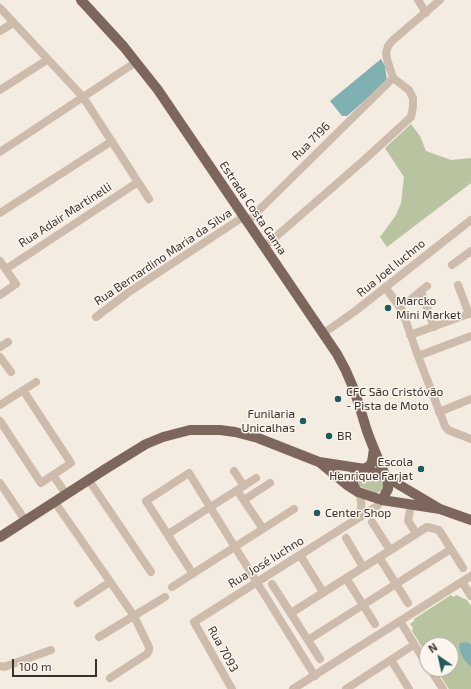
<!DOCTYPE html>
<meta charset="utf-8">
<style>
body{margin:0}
#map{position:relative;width:471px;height:689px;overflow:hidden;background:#f4ebe1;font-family:"Exo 2",sans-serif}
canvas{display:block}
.north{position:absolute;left:419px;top:637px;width:40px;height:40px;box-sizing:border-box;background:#fbf5ee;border:1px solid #aea6a0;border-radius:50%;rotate:326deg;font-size:11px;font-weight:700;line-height:16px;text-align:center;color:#3b302b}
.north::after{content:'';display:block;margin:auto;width:14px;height:18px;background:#1f5a5e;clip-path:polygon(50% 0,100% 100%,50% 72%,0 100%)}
.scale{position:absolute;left:12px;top:659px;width:85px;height:18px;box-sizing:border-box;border:2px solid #3b302b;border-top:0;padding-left:5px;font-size:12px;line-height:14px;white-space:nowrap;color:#3b302b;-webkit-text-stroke:3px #fbf5ee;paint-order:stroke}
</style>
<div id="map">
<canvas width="471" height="689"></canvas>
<div class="north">N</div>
<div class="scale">100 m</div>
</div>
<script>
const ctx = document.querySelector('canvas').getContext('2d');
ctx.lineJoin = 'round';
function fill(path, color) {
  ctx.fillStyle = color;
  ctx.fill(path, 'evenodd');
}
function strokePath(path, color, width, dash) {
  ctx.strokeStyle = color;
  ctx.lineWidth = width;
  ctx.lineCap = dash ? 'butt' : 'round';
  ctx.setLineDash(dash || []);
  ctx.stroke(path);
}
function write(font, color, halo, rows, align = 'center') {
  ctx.font = font + ' "Exo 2",sans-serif';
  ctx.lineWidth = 3;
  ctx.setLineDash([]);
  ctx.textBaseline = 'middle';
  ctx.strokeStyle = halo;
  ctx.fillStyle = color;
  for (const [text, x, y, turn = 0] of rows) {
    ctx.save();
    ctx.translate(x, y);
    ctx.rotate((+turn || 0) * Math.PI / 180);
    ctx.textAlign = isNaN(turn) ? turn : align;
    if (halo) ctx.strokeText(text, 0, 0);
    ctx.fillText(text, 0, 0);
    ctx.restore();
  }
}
const green = new Path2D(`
 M411 124 420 136 426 151 451 160 471 158V183L387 247 380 237 396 215 401 203 404 177 385 148Z
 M364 474 383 481 384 485 382 491 376 493 359 486 358 478Z
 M451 595 454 597 456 595 467 600 471 606V689H449L436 669H451V645H427V655L412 631 413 628 410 624 414 621V619Z`);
const water = new Path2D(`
 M381 59 385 66 387 81 347 116H342L330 101Z
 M467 642 471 645V667C464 660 460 655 459 645L460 643Z`);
const minor = new Path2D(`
 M418 0 426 13
 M0 8 83 97 149 199
 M0 31 13 23
 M0 90 47 60
 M0 152 136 62
 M0 213 112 141
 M247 222 393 78
 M264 247 363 161 411 117 413 107V98L409 90 393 78 387 59 386 53 388 46 393 40 440 0
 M0 261 16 284 0 295
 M452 265 471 251
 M6 269 138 182
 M458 285 469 314
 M385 287 402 310 418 356 445 426 448 430 471 439
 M421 291 434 327
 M411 299 427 286
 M96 317 129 292 243 217
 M324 333 354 312 471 220
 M410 335 471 313
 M0 347 8 342
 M418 356 471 336
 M0 357 11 372
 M0 405 36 382
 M439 412 471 399
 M0 421 41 483 71 463 23 390
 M234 471 244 486
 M53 475 66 494
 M88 479 151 572
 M0 483 25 520
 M237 490 263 529
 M244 500 270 483
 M54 501 134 616 149 647V650L147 654 110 678
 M411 504 408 521 416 533
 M355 519C363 511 363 502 358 492
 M372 522 390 550
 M168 534 256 478
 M346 538 363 567
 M300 555 323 592
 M379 557 408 603
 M193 574 146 501 189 473 315 676
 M346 578 375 624
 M462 582 471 596
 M272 584 320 659
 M172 587 294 509
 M78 603 110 582
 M291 613 427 527 439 530 463 568
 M400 621 427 665
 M99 637 165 597
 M308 640 451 549
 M391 660 409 689
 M0 666 4 667 51 650
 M430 669 443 689
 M232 689 194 622 363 515 377 506 382 500
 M293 689 471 576
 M346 689 409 648`);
const major = new Path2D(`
 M81 0 124 47 158 90 337 354C353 381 358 402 367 431 373 448 381 465 388 482V489L382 500
 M319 462 347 485 358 492 382 500 440 509 471 520
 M358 492C352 486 350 475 360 471 364 468 368 468 371 464 373 460 373 454 374 449
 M0 537 107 468 146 444 163 437 190 430H220L235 432 258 438 319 462 365 469 386 477 440 509`);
const markers = [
 [388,308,4,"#1f5a5e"],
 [338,399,4,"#1f5a5e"],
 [303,421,4,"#1f5a5e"],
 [329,436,4,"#1f5a5e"],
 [421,469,4,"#1f5a5e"],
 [317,513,4,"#1f5a5e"]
];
const streetNames = [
 ["Rua 7196",311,141,-45],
 ["Estrada Costa Gama",253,208,56],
 ["Rua Adair Martinelli",65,215,-33],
 ["Rua Bernardino Maria da Silva",163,257,-34],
 ["Rua Joel Iuchno",391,268,-39],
 ["Rua José Iuchno",266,562,-32],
 ["Rua 7093",223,649,61]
];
const poiNames = [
 ["Marcko",396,301],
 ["Mini Market",396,315],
 ["CFC São Cristóvão",346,392],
 ["- Pista de Moto",346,406],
 ["Funilaria",295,414,"right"],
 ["Unicalhas",295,428,"right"],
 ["BR",337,436],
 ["Escola",413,462,"right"],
 ["Henrique Farjat",413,476,"right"],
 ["Center Shop",325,513]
];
fill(green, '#b8c4a0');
fill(water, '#7fb0b2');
strokePath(minor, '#cdbbac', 8);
strokePath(major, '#7d675c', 10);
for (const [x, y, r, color] of markers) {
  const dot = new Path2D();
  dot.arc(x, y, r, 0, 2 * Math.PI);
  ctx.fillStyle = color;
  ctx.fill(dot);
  strokePath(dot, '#fbf5ee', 1.5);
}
write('12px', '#3b302b', '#fbf5ee', streetNames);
write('12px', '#3b302b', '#fbf5ee', poiNames, 'left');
</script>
